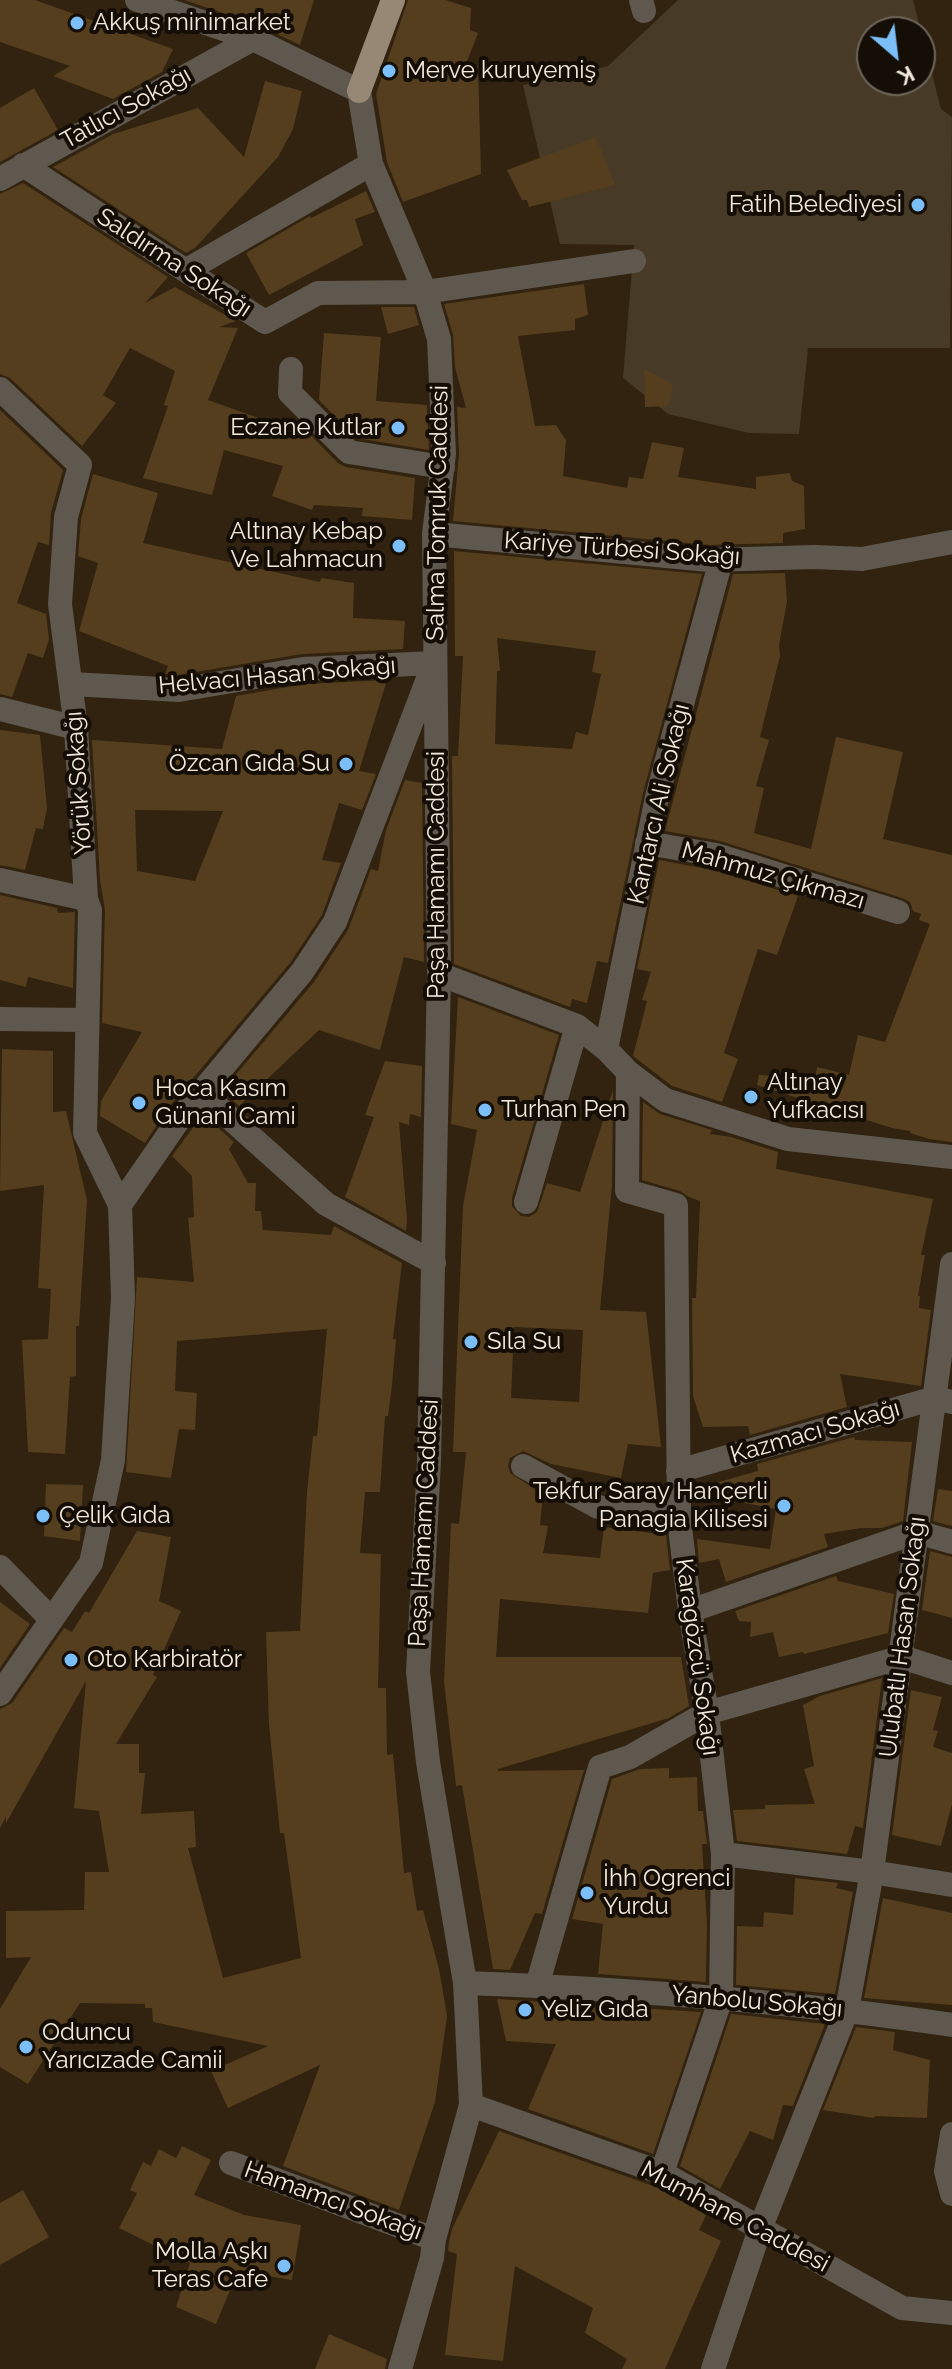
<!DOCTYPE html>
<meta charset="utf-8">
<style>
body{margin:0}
#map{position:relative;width:952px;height:2369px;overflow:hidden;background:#31230f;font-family:Raleway,sans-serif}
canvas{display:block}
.north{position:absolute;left:856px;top:16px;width:80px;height:80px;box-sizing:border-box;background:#140e06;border:2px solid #6d665c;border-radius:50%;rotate:152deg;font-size:22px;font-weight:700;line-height:32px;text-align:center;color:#f3eadd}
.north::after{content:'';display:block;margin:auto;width:28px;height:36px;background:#7bbef8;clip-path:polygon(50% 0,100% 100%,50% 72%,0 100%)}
</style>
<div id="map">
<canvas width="952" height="2369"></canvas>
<div class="north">K</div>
</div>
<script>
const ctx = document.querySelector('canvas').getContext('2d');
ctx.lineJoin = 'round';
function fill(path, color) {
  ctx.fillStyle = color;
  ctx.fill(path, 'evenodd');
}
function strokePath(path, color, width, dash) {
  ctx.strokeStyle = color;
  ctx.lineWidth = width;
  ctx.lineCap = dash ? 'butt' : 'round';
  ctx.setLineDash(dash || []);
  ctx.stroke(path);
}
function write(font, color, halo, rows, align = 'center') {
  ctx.font = font + ' Raleway,sans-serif';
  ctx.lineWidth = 8;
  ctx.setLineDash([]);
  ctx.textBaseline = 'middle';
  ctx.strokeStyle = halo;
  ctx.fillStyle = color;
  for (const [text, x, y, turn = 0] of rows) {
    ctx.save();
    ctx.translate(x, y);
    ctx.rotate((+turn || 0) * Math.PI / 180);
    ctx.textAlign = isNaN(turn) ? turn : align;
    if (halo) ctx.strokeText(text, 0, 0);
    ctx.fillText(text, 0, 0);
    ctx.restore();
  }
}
const green = new Path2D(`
 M678 0H913L941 109 952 117 950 348H808L799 434 749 433 668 414 623 378 634 245 560 244 523 85 608 66ZM872 32H920V80H872Z`);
const building = new Path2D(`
 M0 0H35L173 49 162 72 113 99 53 76 70 66 0 42Z
 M184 0H314L300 45 258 25Z
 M408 0H445L471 8 470 30 478 33 466 64 478 66 481 174 403 202 387 162 376 94Z
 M265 81 302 91 293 129 278 157 195 248 186 253 53 167 113 134 198 108 244 157Z
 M34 88 58 130 0 162V108Z
 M596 137 615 185 529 207 527 200H522L507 170Z
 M23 183 168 277 145 303 175 287 236 321 219 327 238 328 208 400 281 426 283 420 303 427 338 463 346 467 415 478 412 520 362 516 363 508 314 505 312 510 272 496 283 466 224 450 212 495 143 478 168 406 164 405 175 371 130 348 103 395 116 403 82 446 10 378 0 374V194Z
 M366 191 375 212 355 219 363 245 269 295 246 253 310 216 311 218Z
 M584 284 588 315 575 319V330L518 336 535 426 556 425 566 440 563 476 627 488 629 477 643 479 652 442 684 448 678 477 756 489V477L790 473 792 481 804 486 805 529 783 533V543L710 545 453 521 459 454 457 407 466 408 455 367 453 335 444 304Z
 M381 307H414L419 325 388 334Z
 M324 333 381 337 376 401 427 405 429 450 356 438 319 400Z
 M644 369 673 384 669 406 645 407Z
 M0 410 63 470 51 513 49 545 38 542 17 603 46 614 49 639 43 658 28 653 12 697 0 694Z
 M93 474 158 493 143 543 320 582 321 578 354 583 353 618 405 621 403 649 302 654 178 675 165 674 168 666 79 631 98 563 78 556 81 519Z
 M454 551 702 574 643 793 608 963 597 961 587 1003 572 999 570 1007 454 964 452 756H458L463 656H455ZM497 638 596 651 592 672 601 674 588 735 576 732 572 749 495 744 497 671H500Z
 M785 573 787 602 779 645 780 656 760 737 769 740 756 786 764 788 754 833 811 849 836 737 903 752 883 839 952 855V1142L929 1139 910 1133V1131L892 1128 757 1085 759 1075 815 1079 817 1067 849 1075 858 1035 885 1042 930 924 919 920 921 914 913 911 910 902 902 898 720 841 665 831 733 574Z
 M387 680 359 771 376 774 362 810 339 803 322 860 341 863 322 915 290 963 168 1108 145 1143 100 1116 101 1101 142 1032 102 1023 105 910 100 880 92 740 222 749 236 696 305 684ZM135 810 223 811 195 881 137 871Z
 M0 730 40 735 47 808 43 829 36 828 25 870 0 865Z
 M405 780 422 783 424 962 404 957 380 1050 319 1030 239 1106 222 1091 314 982 348 930 371 869 378 871 386 830Z
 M659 860 712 870 798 896 777 955 758 949 724 1053 738 1059 722 1102 672 1086 633 1056 647 1001 642 1000 651 972 637 969Z
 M0 895 57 908 58 913 75 912 73 988 28 977 26 987 0 980Z
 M458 997 559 1035 512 1198V1206L521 1216 529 1217 537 1212 547 1183 580 1192 613 1090 612 1185 600 1310 646 1312 661 1447 628 1444 621 1478 551 1464 523 1451 510 1458 508 1466 510 1473 543 1494 540 1525 548 1526 543 1553 600 1558 604 1527 666 1535 670 1570 653 1573 648 1613 500 1599 496 1657H681L689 1706 669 1718 498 1769V1771L584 1770 542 1914 535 1913 510 1970 493 1969 462 1785 456 1786 444 1682 451 1523 459 1524 466 1452H453L463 1206 477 1130 451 1124ZM514 1327 583 1330 579 1402 511 1398Z
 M2 1049 53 1051V1112L66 1111 87 1200 79 1326H76V1376L70 1377 65 1454 28 1452 22 1340 48 1339 51 1289 38 1288 44 1185 0 1191Z
 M385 1061 422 1066 421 1117 410 1114 409 1125 399 1122 407 1219 406 1231 345 1197 374 1117 365 1115Z
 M643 1102 660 1114 712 1130 710 1134 731 1137 778 1152 776 1169 933 1199 921 1255H925L918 1296H920L919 1308 931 1310 921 1386 840 1374 847 1407 750 1435 748 1426 703 1427 693 1396 692 1298H696L700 1201 689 1197 680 1191 642 1180Z
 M203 1114 234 1142 229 1149 248 1183H256L255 1211H261L263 1230 331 1235 334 1226 402 1263 393 1339H396L392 1385 388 1416H385L380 1492H365L360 1553 381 1554 378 1688H386L387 1755 393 1754 404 1873 411 1872 417 1911 423 1910 439 1969 447 2016 435 2102 399 2210 283 2166 320 2065 228 2108 211 2071 268 2046 153 2022 152 2008H145V2004L80 2003 28 2084 0 2067V2009L31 1957 6 1958V1911L84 1910 85 1872H109L99 1811 74 1808 86 1681 6 1823V1817L0 1828V1709L12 1703 64 1628 72 1632 85 1611 89 1613 137 1531 171 1537 159 1601 181 1611 153 1675 157 1677 116 1744H139V1773H145L141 1814 194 1811 196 1847 188 1848 223 1978 301 1958 284 1833H280L269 1725 266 1632 300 1631 307 1492 313 1436H317L327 1329 177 1341 175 1391 197 1393 195 1430 179 1429 171 1478 126 1472 137 1277 194 1282 188 1218 194 1217 192 1176 172 1156Z
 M854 1437 855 1440 912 1442 903 1521 882 1528H861L824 1534 828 1547 726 1582 719 1559 699 1563 697 1539 770 1549 776 1509 694 1493V1489L758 1471 757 1464Z
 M46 1484 83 1485 80 1541 44 1536Z
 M938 1489 952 1491V1526L933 1521Z
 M930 1551 952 1557V1618L922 1610Z
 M836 1576 838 1581 894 1594 888 1633 804 1654 803 1652 779 1657 773 1632 750 1637 751 1622 739 1621 735 1611Z
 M0 1602 30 1624 0 1668Z
 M882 1678 863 1828 855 1826 847 1854 737 1841 733 1810 765 1809V1805L815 1804 804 1769 814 1766 803 1705 820 1696Z
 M911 1690 942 1697 933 1730 938 1731 933 1747 952 1753V1804L941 1846 892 1835Z
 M669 1768V1778L697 1777 698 1811H703L707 1844H702L707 1925 706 1982 598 1974 603 1924 572 1919 612 1779 640 1769Z
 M795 1878 838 1883 836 1888 853 1892 835 1994 736 1985 737 1926 763 1927 764 1912 793 1915Z
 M883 1898 952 1913V2005L864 1998Z
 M497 1999 701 2012 653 2154 528 2109 556 2044 506 2041Z
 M731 2014 825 2024 793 2106 783 2105 773 2140 750 2131 720 2189 680 2166Z
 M856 2027 895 2032 893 2050 930 2060 927 2118 875 2116 874 2118 823 2110Z
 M499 2131 656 2187 706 2215 699 2230 721 2241 665 2369H622L627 2359 585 2333 593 2308 515 2266 503 2361 445 2355 457 2254 448 2251 449 2242 452 2229Z
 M182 2146 211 2160 194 2195 244 2215 301 2225 292 2280 238 2271 216 2324 176 2307 190 2263 119 2228 137 2193 130 2190 143 2162 151 2166 159 2149 176 2158Z
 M23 2190 49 2237 0 2265V2203Z
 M329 2334 387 2359 385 2369H315Z`);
const minor = new Path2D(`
 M137 0 253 39 359 91 371 164 425 292 439 339 444 454 434 534 439 974 429 1461 418 1672 428 1762 465 1983 471 2105 434 2239 432 2258 400 2369
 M641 0 644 11
 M23 165 265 322 318 293 425 292 634 261
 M0 179 253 39
 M187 270 371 164
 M291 369 290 393 349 452 443 467
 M0 389 80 465 66 517 60 604 76 728 86 899 90 910 85 1133 120 1205 123 1298 113 1460 91 1563 0 1694
 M434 534 709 560 815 557 862 559 952 542
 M72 684 179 690 303 669 434 663
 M0 709 76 728
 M647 843 716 855 898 912
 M0 880 86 899
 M439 974 577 1026 606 1049 628 1072 665 1100 788 1139 952 1157
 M0 1019 87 1020
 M606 1049 657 797 721 560
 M628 1072 627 1191 676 1205 679 1519 690 1611 707 1713 723 1854 721 1998 662 2173
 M202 1093 326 1204 434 1263
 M526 1202 577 1026
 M120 1205 180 1118 302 972 335 922 429 676
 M523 1466 598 1507 679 1519
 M678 1471 935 1398 952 1402
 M0 1567 51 1619
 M690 1611 917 1532 952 1542
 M723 1854 872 1872 952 1885
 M465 1983C628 1989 791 2001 952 2025
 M537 1986 600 1767 630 1757 707 1713 902 1657 952 1673
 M471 2105 662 2173 902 2308 952 2313
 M952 2134 946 2171 952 2194
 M231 2163 434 2239
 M713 2369 760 2229 847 2010 872 1872 952 1264`);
const major = new Path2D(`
 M359 91 393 0`);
const markers = [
 [77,23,8,"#7bbef8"],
 [389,71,8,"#7bbef8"],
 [918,205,8,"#7bbef8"],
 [398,428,8,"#7bbef8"],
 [399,546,8,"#7bbef8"],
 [346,764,8,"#7bbef8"],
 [751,1097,8,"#7bbef8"],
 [139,1103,8,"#7bbef8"],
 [485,1110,8,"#7bbef8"],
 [471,1342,8,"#7bbef8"],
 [784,1506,8,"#7bbef8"],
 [43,1516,8,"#7bbef8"],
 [71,1660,8,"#7bbef8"],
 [587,1893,8,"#7bbef8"],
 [525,2010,8,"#7bbef8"],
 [26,2047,8,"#7bbef8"],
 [284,2266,8,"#7bbef8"]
];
const poiNames = [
 ["Akkuş minimarket",93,23],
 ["Merve kuruyemiş",405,71],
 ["Fatih Belediyesi",902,205,"right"],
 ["Eczane Kutlar",382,428,"right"],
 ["Altınay Kebap",383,532,"right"],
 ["Ve Lahmacun",383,560,"right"],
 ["Özcan Gıda Su",330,764,"right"],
 ["Altınay",767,1083],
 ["Yufkacısı",767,1111],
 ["Hoca Kasım",155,1089],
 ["Günani Cami",155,1117],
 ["Turhan Pen",501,1110],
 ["Sıla Su",487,1342],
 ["Tekfur Saray Hançerli",768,1492,"right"],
 ["Panagia Kilisesi",768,1520,"right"],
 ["Çelik Gıda",59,1516],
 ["Oto Karbiratör",87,1660],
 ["İhh Ogrenci",603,1879],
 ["Yurdu",603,1907],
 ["Yeliz Gıda",541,2010],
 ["Oduncu",42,2033],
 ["Yarıcızade Camii",42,2061],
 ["Molla Aşkı",268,2252,"right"],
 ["Teras Cafe",268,2280,"right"]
];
const streetNames = [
 ["Tatlıcı Sokağı",126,108,-29],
 ["Saldırma Sokağı",174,263,33],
 ["Salma Tomruk Caddesi",438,513,-89],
 ["Kariye Türbesi Sokağı",622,549,4],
 ["Helvacı Hasan Sokağı",277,676,-5],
 ["Yörük Sokağı",79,783,-94],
 ["Kantarcı Ali Sokağı",659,804,-77],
 ["Paşa Hamamı Caddesi",437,875,-90],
 ["Mahmuz Çıkmazı",773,876,16],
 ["Kazmacı Sokağı",815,1432,-16],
 ["Paşa Hamamı Caddesi",424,1523,-87],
 ["Ulubatlı Hasan Sokağı",903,1637,-83],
 ["Karagözcü Sokağı",697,1657,82],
 ["Yanbolu Sokağı",757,2002,5],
 ["Hamamcı Sokağı",333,2201,20],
 ["Mumhane Caddesi",735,2217,28]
];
fill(green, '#473a26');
fill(building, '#553e1d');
strokePath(minor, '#5e584e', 24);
strokePath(major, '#978875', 24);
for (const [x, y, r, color] of markers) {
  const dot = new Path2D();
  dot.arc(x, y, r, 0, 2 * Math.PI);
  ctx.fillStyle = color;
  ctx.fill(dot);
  strokePath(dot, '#140e06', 3);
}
write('24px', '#f3eadd', '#140e06', poiNames, 'left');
write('24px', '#f3eadd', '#140e06', streetNames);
</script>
